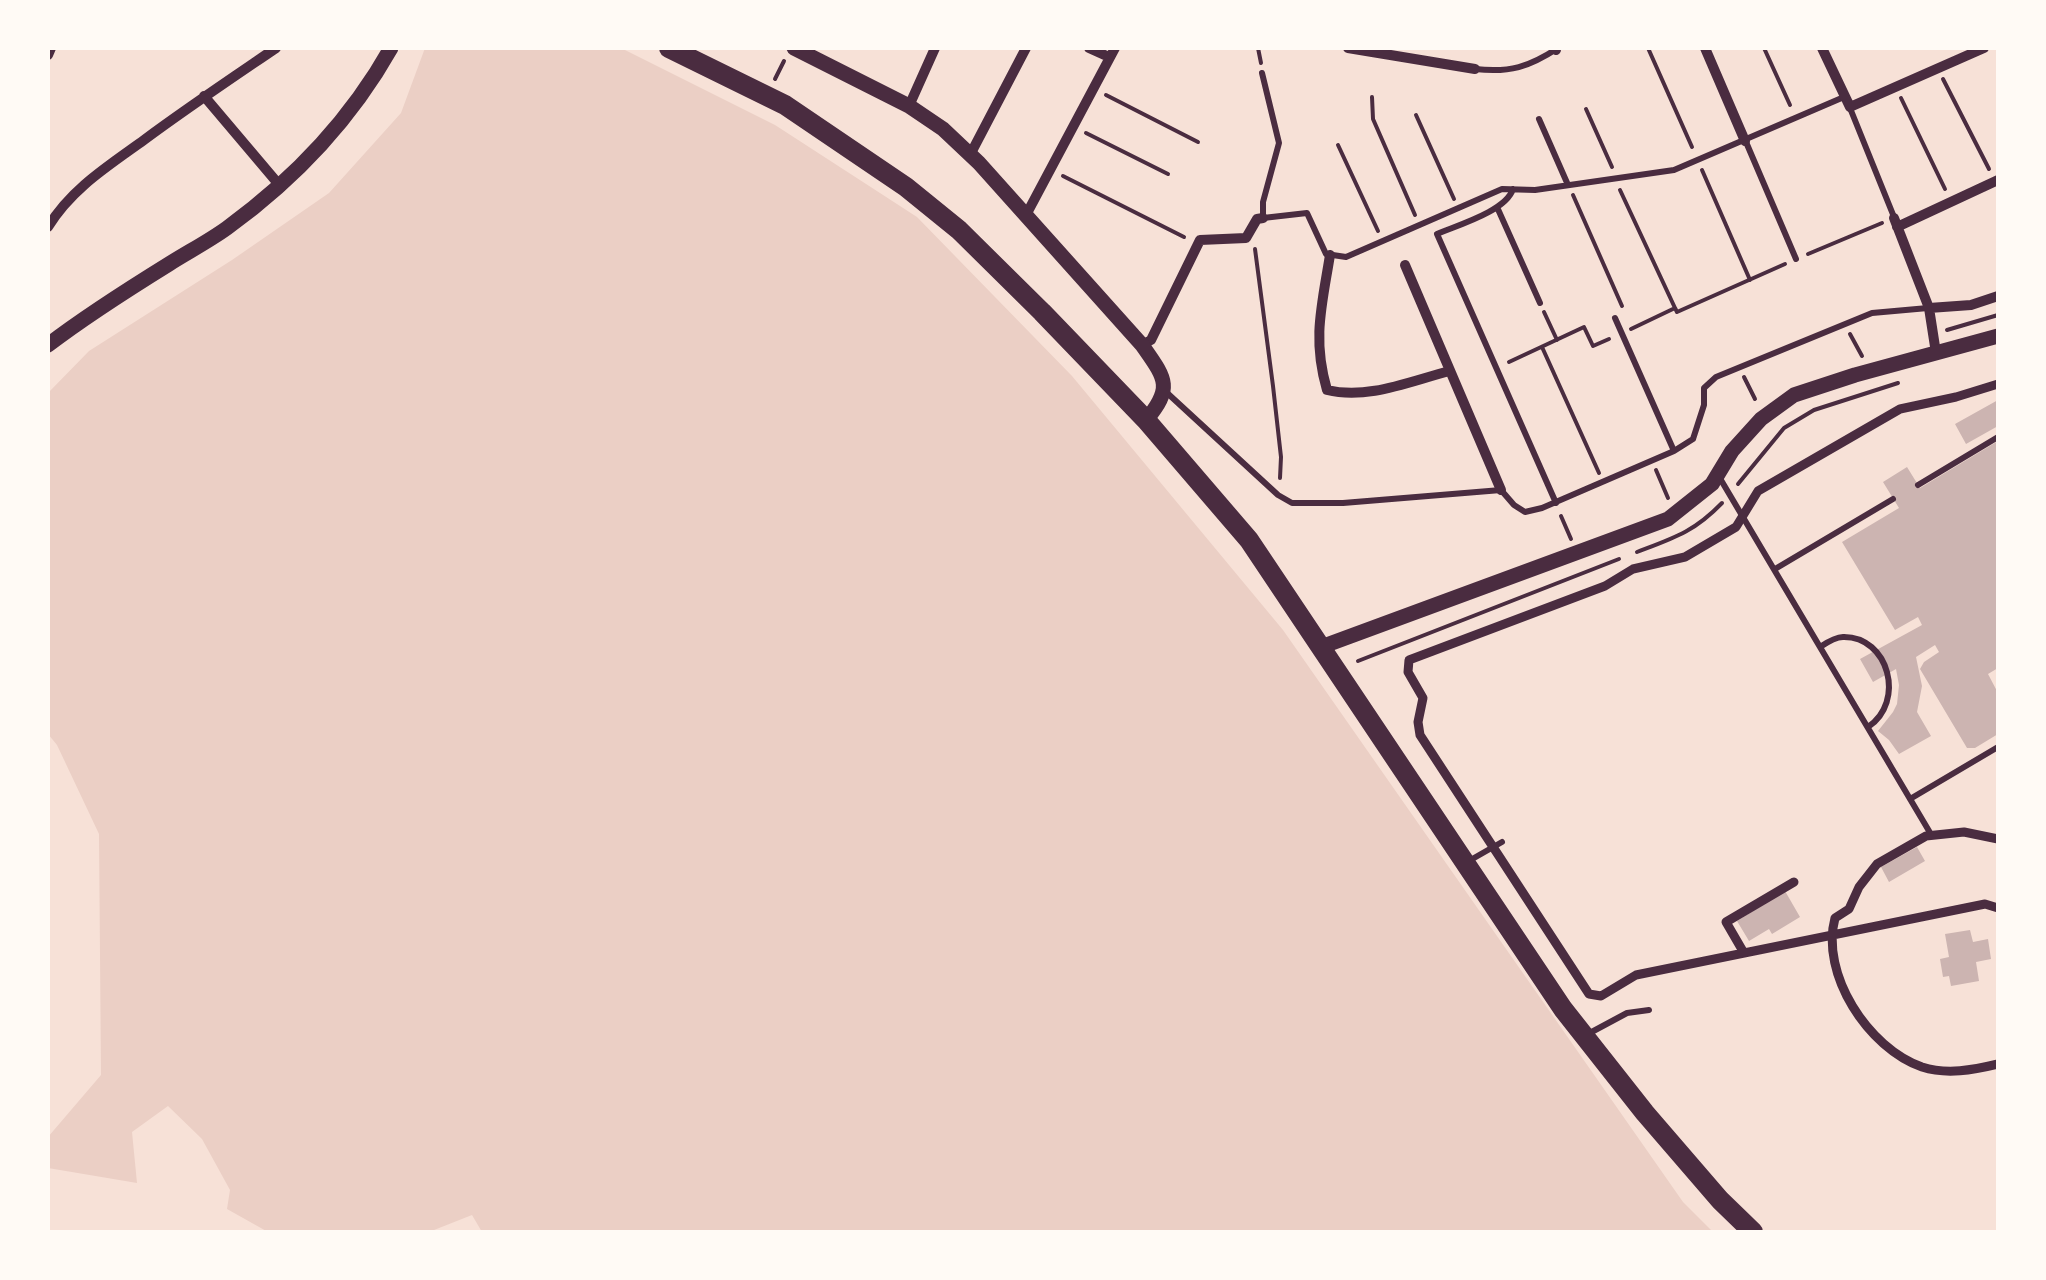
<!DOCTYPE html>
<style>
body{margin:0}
#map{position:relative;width:2046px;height:1280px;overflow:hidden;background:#f7e1d7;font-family:"Public Sans",sans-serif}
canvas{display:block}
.frame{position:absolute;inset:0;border:50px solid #fffaf5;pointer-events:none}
</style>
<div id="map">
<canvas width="2046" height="1280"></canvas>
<div class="frame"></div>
</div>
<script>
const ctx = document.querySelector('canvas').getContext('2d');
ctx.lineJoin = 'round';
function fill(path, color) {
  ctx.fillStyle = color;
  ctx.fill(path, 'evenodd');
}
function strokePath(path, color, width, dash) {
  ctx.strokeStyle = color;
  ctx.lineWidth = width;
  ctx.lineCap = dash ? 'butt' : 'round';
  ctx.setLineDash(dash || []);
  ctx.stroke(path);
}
const green = new Path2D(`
 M425 48H621L775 125 917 217 1072 376 1283 630 1683 1202 1713 1232H482L472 1215 429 1232H268L227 1209 230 1190 202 1139 168 1106 132 1132 137 1183 48 1168V1137L101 1075 99 834 57 745 48 734V393L89 351 232 260 329 193 401 113Z`);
const building = new Path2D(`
 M1998 400V426L1966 444 1955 424Z
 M1998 441V668L1988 674 1998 693V734L1975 748H1967L1920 669 1924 662 1939 652 1935 645 1916 657 1922 686 1917 712 1931 736 1899 754 1889 740 1878 731 1893 712 1897 704 1899 685 1896 669 1873 682 1860 659 1922 625 1918 617 1895 630 1842 542 1899 508 1883 482 1907 467 1920 488Z
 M1917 847 1925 861 1889 882 1881 867Z
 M1785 891 1800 917 1772 934 1769 929 1749 941 1737 921Z
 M1970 930 1973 942 1988 939 1991 959 1976 962 1979 981 1951 986 1949 976 1943 977 1940 959 1949 957 1945 934Z`);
const path = new Path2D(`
 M1258 48 1261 63
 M1648 48 1692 147
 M1764 48 1790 105
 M775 79 784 61
 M1943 79 1989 169
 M1106 95 1198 142
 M1372 97 1373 119 1415 215
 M1901 98 1945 189
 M1586 109 1612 167
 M1416 115 1454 199
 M1086 133 1168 174
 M1338 145 1378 231
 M1702 170 1750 280
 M1063 176 1184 237
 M1620 190 1675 308
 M1573 195 1622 306
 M1255 249 1273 386 1281 457 1280 478
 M1808 254 1882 223
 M1544 312 1557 340
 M1631 329 1675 308 1677 312 1785 264
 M1947 330 1998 315
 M1850 334 1862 356
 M1542 347 1599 473
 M1509 362 1584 327 1593 346 1609 339
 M1744 377 1755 399
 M1656 470 1668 498
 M1738 484 1784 428 1814 410 1898 383
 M1561 516 1571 539
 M1637 552C1674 538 1694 532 1722 503
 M1358 661 1619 559`);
const service = new Path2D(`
 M1475 69C1510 73 1529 67 1558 48
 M1262 73 1279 143 1263 202V218L1307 213 1326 254 1346 257 1502 189 1535 190 1674 170 1844 97
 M1850 108 1894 217
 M1539 119 1568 185
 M1746 142 1796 259
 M1513 189C1506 211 1458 225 1437 234L1556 503
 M1497 207 1540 303
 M1615 318 1674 451
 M1165 391 1278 495 1292 503H1343L1501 490 1514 505 1525 512 1542 508 1674 451 1693 439 1704 405V388L1716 377 1872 313 1928 308
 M1718 475 1932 836
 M1918 485 1998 437
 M1775 569 1893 499
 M1820 647C1826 643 1835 637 1843 637 1889 636 1906 702 1868 727
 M1910 799 1998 747
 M1467 862 1502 842
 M1586 1035 1627 1013 1649 1010`);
const pedestrian = new Path2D(`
 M1998 384 1956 397 1900 409 1758 491 1736 527 1685 557 1633 569 1605 586 1409 660 1408 672 1423 698 1418 722 1420 735 1589 994 1601 996 1636 975 1985 904 1998 908
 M1998 839 1964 832 1926 836 1877 864 1859 887 1849 909 1835 918C1820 974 1868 1048 1922 1067 1947 1075 1973 1070 1998 1064
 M1744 953 1726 922 1794 882`);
const minor = new Path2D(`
 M1089 48 1109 57
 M1348 48 1475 69
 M1555 48 1556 50
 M1705 48 1745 141
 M1822 48 1850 107 1984 48
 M48 55 51 48
 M204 96 281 187
 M909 106 935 48
 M970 155 1026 48
 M1025 217 1115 48
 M1894 218 1929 308 1936 353
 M48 227C71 189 108 166 144 140 187 108 232 78 276 48
 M1897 227 1998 180
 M1330 255C1322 305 1312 339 1327 390 1368 400 1410 381 1450 371
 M1405 265 1501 490
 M1929 308 1971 305 1998 296
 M1142 345 1151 340 1200 240 1246 238 1257 219 1263 218`);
const tertiary = new Path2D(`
 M794 48 909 106 943 129 979 163 1142 345C1165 378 1174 387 1146 420
 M48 345C86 316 127 290 169 264 188 252 209 241 227 228 293 180 351 119 391 48
 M1321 647 1668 519 1712 484 1732 451 1761 419 1794 395 1855 375 1998 336`);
const primary = new Path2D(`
 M669 48 785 105 906 187 959 230 1042 312 1146 420 1249 540 1563 1009 1645 1113 1720 1200 1753 1232`);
fill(green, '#ebcfc5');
fill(building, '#ccb4b1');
strokePath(path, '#4a2c40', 4);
strokePath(service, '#4a2c40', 6);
strokePath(pedestrian, '#4a2c40', 9);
strokePath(minor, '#4a2c40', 10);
strokePath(tertiary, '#4a2c40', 15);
strokePath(primary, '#4a2c40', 20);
</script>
